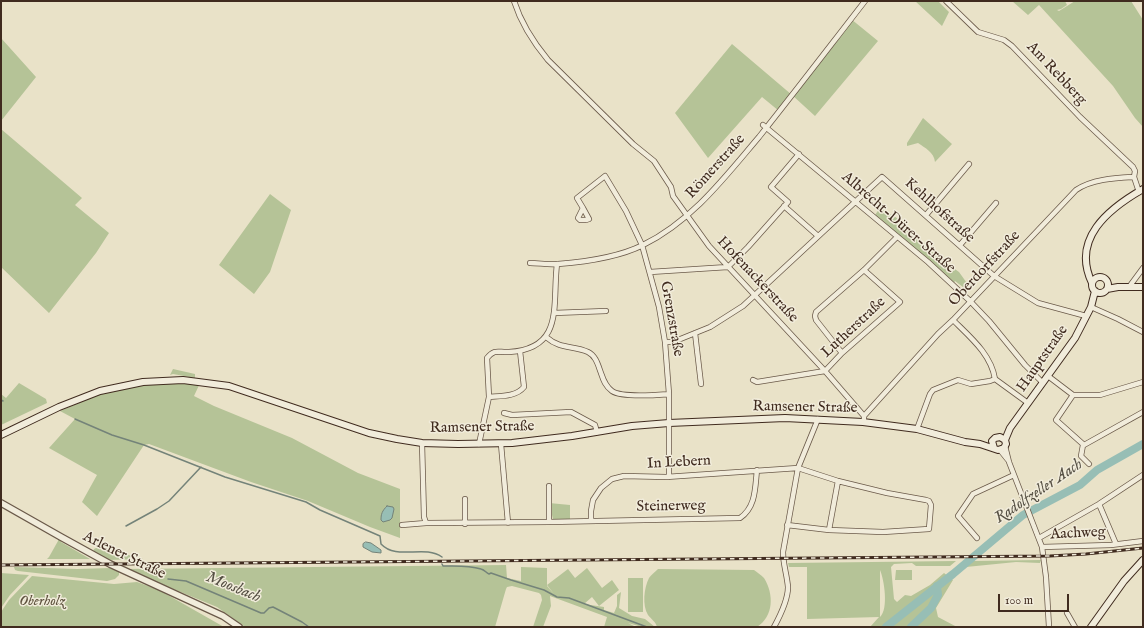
<!DOCTYPE html>
<meta charset="utf-8">
<style>
body{margin:0}
#map{position:relative;width:1144px;height:628px;overflow:hidden;background:#e9e2c8;font-family:"IM FELL English",serif}
canvas{display:block}
.frame{position:absolute;inset:0;border:2px solid #402b1f;pointer-events:none}
.scale{position:absolute;left:998px;top:594px;width:71px;height:18px;box-sizing:border-box;border:2px solid #402b1f;border-top:0;padding-left:5px;font-size:12px;line-height:14px;white-space:nowrap;color:#402b1f;-webkit-text-stroke:3px #f1ecdb;paint-order:stroke}
</style>
<div id="map">
<canvas width="1144" height="628"></canvas>
<div class="frame"></div>
<div class="scale">100 m</div>
</div>
<script>
const ctx = document.querySelector('canvas').getContext('2d');
ctx.lineJoin = 'round';
function fill(path, color) {
  ctx.fillStyle = color;
  ctx.fill(path, 'evenodd');
}
function strokePath(path, color, width, dash) {
  ctx.strokeStyle = color;
  ctx.lineWidth = width;
  ctx.lineCap = dash ? 'butt' : 'round';
  ctx.setLineDash(dash || []);
  ctx.stroke(path);
}
function write(font, color, halo, rows, align = 'center') {
  ctx.font = font + ' "IM FELL English",serif';
  ctx.lineWidth = 3;
  ctx.setLineDash([]);
  ctx.textBaseline = 'middle';
  ctx.strokeStyle = halo;
  ctx.fillStyle = color;
  for (const [text, x, y, turn = 0] of rows) {
    ctx.save();
    ctx.translate(x, y);
    ctx.rotate((+turn || 0) * Math.PI / 180);
    ctx.textAlign = isNaN(turn) ? turn : align;
    if (halo) ctx.strokeText(text, 0, 0);
    ctx.fillText(text, 0, 0);
    ctx.restore();
  }
}
const green = new Path2D(`
 M915 1H938L949 12 942 26Z
 M1012 1H1065L1067 5 1061 9 1057 10 1059 11 1075 1H1131L1143 20V127L1135 118 1113 86 1039 5 1028 15Z
 M851 19 878 41 815 116 792 95 779 111 762 97 708 158 675 113 732 44 792 95Z
 M1 38 36 77 1 121Z
 M923 118 952 144 935 162C934 152 925 148 918 143L907 146V143Z
 M1 129 82 198 75 205 109 233 96 253 49 313 1 267Z
 M270 194 291 210 270 272 254 294 219 265Z
 M880 208 894 216 902 222 920 239 935 255 959 272 969 286 967 290 955 281 954 283 875 215Z
 M173 369 195 374V378L173 374 170 375Z
 M201 381 194 396 214 406 292 438 358 473 400 489V538L370 527 308 501 251 482 149 444 144 445 97 516 82 502 97 475 49 448 75 419 60 411 96 396 115 390 117 386Z
 M19 383 46 399 47 403 1 425V394L6 398Z
 M549 503 570 505V519H553Z
 M1 506 60 539 61 542 90 559H47L49 557 58 541V538Z
 M96 548 110 552 125 554 143 559 108 560 93 552 94 549Z
 M1041 560 1040 563 1016 562 966 567 972 561Z
 M956 561 950 566H916L912 563 894 564 891 567 894 599 897 602 905 595 911 596 930 585 944 573 953 580 936 608 938 617 957 627H870L879 617 807 619V567H789L788 563ZM880 570C884 579 889 609 880 617Z
 M506 565 507 578 521 581V567L547 568V586L554 594 547 585 568 569 575 578 587 568 602 588 612 580 619 590 599 606 592 597 584 604 604 607V610L614 613 617 606V595L621 592 619 608 632 616 645 619 655 627H642L628 623 636 627H604L607 617 550 596 551 606 543 627H533L542 600 541 595 539 593 512 586 507 587 506 589 495 627H245L217 607 125 569Z
 M14 567 77 569 110 568 119 572V575L115 579 107 581 18 571 15 570Z
 M658 569 754 570C757 572 761 575 764 578 774 594 774 616 757 627H657C656 622 651 619 648 615 642 605 644 588 649 578 651 575 655 572 658 569Z
 M896 570H912V580H895Z
 M1 573 29 575 10 595 1 608Z
 M32 576 114 584 137 582 159 590 224 627H1V612L9 600Z
 M628 578H643V612H628Z`);
const water = new Path2D(`
 M387 506 393 507 394 509 392 518 390 520 383 522 381 520C381 514 382 511 387 506Z
 M366 542 371 543 381 550V553L372 552 363 547V544Z`);
const stream = new Path2D(`
 M1 400 3 401
 M75 419 112 435 144 445 225 477 306 502 320 510 380 536 381 544C397 561 424 544 442 557
 M126 526 157 509 169 501 201 467
 M442 564 443 566C456 566 468 565 481 569 485 570 486 573 489 574L491 573 511 580 544 590 557 597 569 598 647 627
 M168 579 186 581 261 613H264L269 608 273 607 302 622 309 627`);
const river = new Path2D(`
 M886 627 953 574 1023 515 1080 485 1097 470 1143 444
 M911 627 931 608 938 595 937 586`);
const minor = new Path2D(`
 M514 1C521 23 533 42 548 60L633 144 654 161 671 187 673 196 709 246 825 371 864 416
 M946 1 978 32 1004 40 1012 46 1080 117 1133 167 1135 171 1134 177 1139 192
 M763 125 928 262 970 301 989 321 1025 365 1043 383
 M784 206 818 236
 M583 208 589 219 586 220H580L578 218 583 208 577 198 605 176 626 211 642 245 659 307 665 342 669 394V477
 M926 215 969 164
 M960 245 996 203
 M530 263C539 263 549 265 558 264 584 262 619 257 643 245 692 221 725 177 759 137 795 92 830 46 865 1
 M650 272 728 267 748 247 788 202 771 187 799 154
 M1129 287 1143 268
 M1091 307 1118 319 1143 332
 M554 313 606 311
 M953 320C970 337 991 354 995 379L1028 403
 M695 333 701 384
 M546 337C561 350 573 345 588 352 596 356 598 365 601 373 603 379 605 386 612 391 622 398 656 395 669 394
 M665 342H673L710 327 743 306 882 177 994 276 1038 303 1086 316
 M842 353 816 320 815 316 816 312 864 270 897 237
 M1048 376 1073 395H1100L1143 382
 M753 380 757 382 825 371 842 353 900 302 864 270
 M1073 395 1056 420 1084 445 1143 412
 M489 397C500 396 516 397 524 387L520 351
 M504 413 512 415 571 412 595 425 597 432
 M864 419V416L938 334 953 320 1076 190C1092 179 1115 178 1134 177
 M917 429 930 394 933 390 958 380 971 384 990 381 995 379
 M422 443 424 517 426 523
 M479 444 489 397 487 358C495 348 499 353 509 352 565 349 552 304 557 264
 M501 444 508 523
 M1083 445 1081 456 1089 464
 M1005 446 1009 462 1042 547 1046 577 1049 627
 M1000 450 1008 460
 M549 486V522
 M465 499V524
 M1099 504 1116 544
 M591 521V511L593 500 601 488 612 479 624 476 666 477 798 468 838 481 887 493 926 500 929 501 931 505 929 529 883 532 829 530 787 525
 M402 525 426 523 549 522 740 518C756 507 755 488 757 470
 M829 530 838 481
 M977 538 958 516 973 494 1014 475
 M1039 538 1099 504 1143 475
 M1042 547 1111 545 1143 541
 M1067 613 1075 627
 M774 627C780 616 788 600 788 587 787 575 783 564 783 552L798 468 818 419`);
const tertiary = new Path2D(`
 M1 503 61 537 110 564 223 616 239 627`);
const secondary = new Path2D(`
 M1092 285a8 8 0 1 1 16 0a8 8 0 1 1-16 0Z
 M1092 283C1071 239 1108 209 1143 189
 M1107 289 1118 287H1143
 M1 435 59 407 100 391 143 382 183 380 229 386 369 433 397 439 422 443 458 444 512 443 572 436 632 426 669 423 785 418 863 422 917 429 965 442 980 444 998 450 1004 448 1006 444 1005 440 1000 437 995 438 992 441 994 448
 M1005 440 1010 428 1075 338 1091 307 1095 291
 M1091 627 1124 581 1143 560`);
const rail = new Path2D(`
 M1 565 1050 556 1086 554 1143 548`);
const streetNames = [
 ["Am Rebberg",1056,74,47],
 ["Römerstraße",716,167,-48],
 ["Kehlhofstraße",939,211,42],
 ["Albrecht-Dürer-Straße",898,223,41],
 ["Oberdorfstraße",985,269,-47],
 ["Hofenackerstraße",757,280,47],
 ["Grenzstraße",671,319,80],
 ["Lutherstraße",854,328,-43],
 ["Hauptstraße",1043,359,-55],
 ["Ramsener Straße",805,408,1],
 ["Ramsener Straße",482,428,-1],
 ["In Lebern",679,463,-3],
 ["Steinerweg",671,507,-1],
 ["Aachweg",1078,534,-3],
 ["Arlener Straße",124,556,26]
];
const parkNames = [
 ["Oberholz",42,602]
];
const waterNames = [
 ["Radolfzeller Aach",1039,492,-34],
 ["Moosbach",233,588,22]
];
fill(green, '#b5c397');
fill(water, '#97beb5');
strokePath(water, '#748379', 1);
strokePath(stream, '#748379', 1.5);
strokePath(river, '#97beb5', 8);
strokePath(minor, '#6a5949', 6);
strokePath(tertiary, '#6a5949', 8);
strokePath(secondary, '#402b1f', 8);
strokePath(minor, '#f1ecdb', 4.5);
strokePath(tertiary, '#f1ecdb', 5.5);
strokePath(secondary, '#f1ecdb', 6);
strokePath(rail, '#402b1f', 3);
strokePath(rail, '#f1ecdb', 1.5, [4.5]);
write('15px', '#402b1f', '#f1ecdb', streetNames);
write('italic 15px', '#5d513d', '#f1ecdb', parkNames);
write('italic 16px', '#565044', '#f1ecdb', waterNames);
</script>
